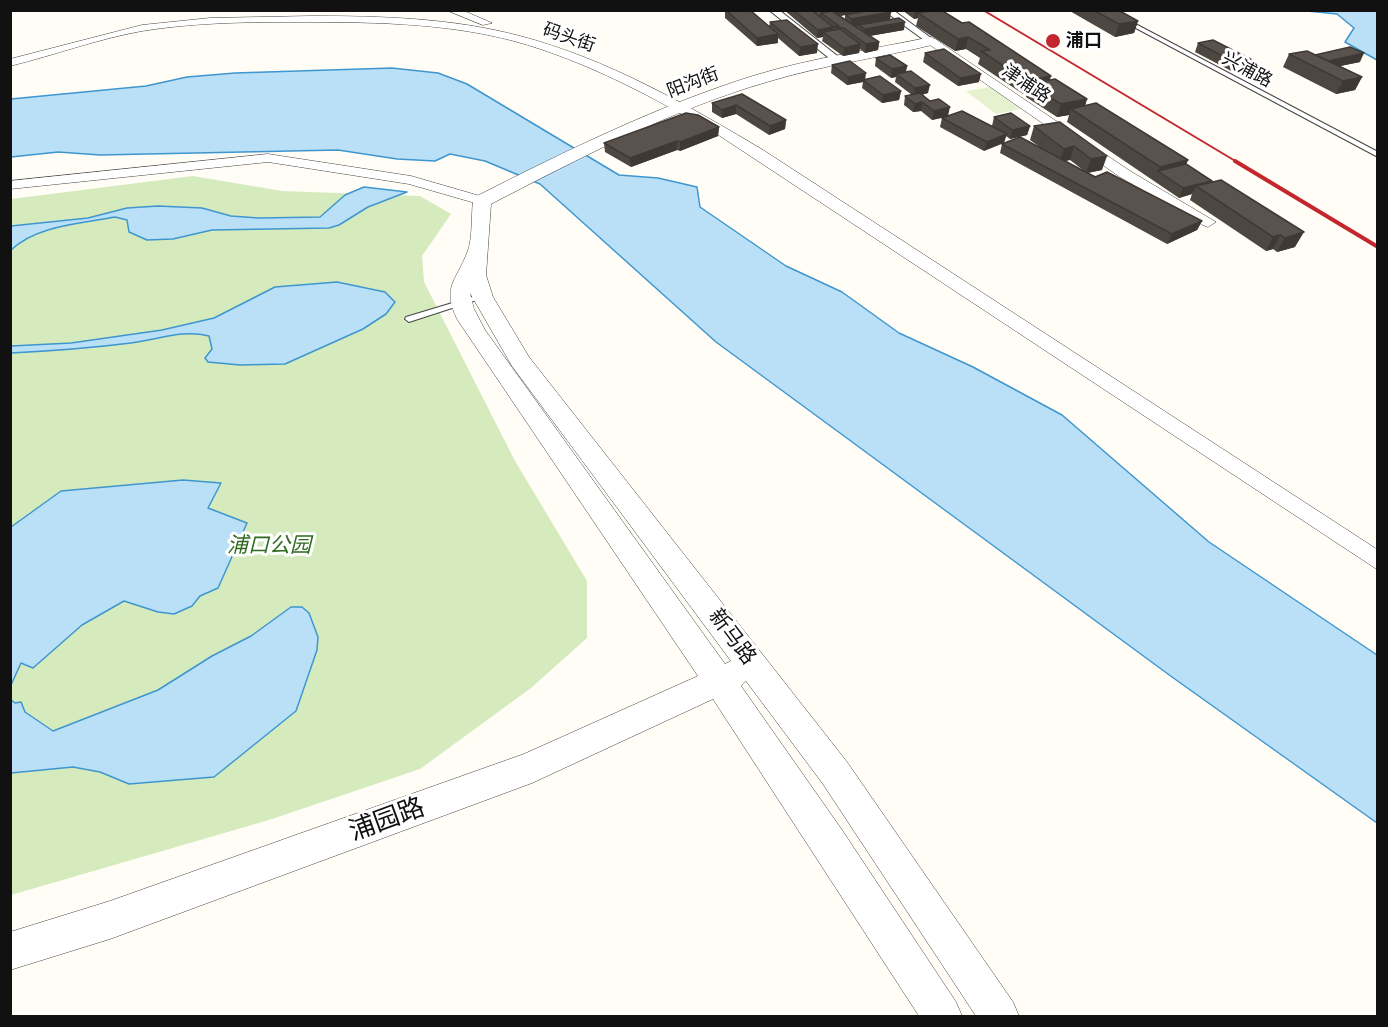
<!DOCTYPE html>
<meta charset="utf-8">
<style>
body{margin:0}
#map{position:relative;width:1388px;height:1027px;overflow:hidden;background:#fffdf5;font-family:"Zilla Slab",serif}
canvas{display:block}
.frame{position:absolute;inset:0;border:12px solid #111;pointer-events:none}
</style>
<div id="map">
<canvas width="1388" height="1027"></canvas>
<div class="frame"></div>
</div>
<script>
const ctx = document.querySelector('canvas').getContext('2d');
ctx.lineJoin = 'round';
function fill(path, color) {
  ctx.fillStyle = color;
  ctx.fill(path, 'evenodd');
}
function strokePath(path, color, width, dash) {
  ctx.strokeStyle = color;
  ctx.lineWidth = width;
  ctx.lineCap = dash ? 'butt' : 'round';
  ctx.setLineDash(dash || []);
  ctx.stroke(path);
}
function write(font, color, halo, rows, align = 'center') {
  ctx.font = font + ' "Zilla Slab","Noto Sans SC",serif';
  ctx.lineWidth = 6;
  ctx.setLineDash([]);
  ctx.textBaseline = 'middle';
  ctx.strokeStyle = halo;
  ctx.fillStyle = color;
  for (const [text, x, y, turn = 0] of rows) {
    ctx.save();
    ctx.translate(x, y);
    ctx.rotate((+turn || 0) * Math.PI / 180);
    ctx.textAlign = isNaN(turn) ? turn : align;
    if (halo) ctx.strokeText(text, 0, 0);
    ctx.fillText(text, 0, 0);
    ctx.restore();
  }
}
const green = new Path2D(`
 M193 176 282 191 420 196 451 214 422 256 424 282 515 461 587 581V638L531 688 420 769 269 820 11 895V199Z`);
const pitch = new Path2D(`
 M991 87 1021 109 996 114 966 91Z`);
const water = new Path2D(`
 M1307 11H1377V60L1345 42 1354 28 1337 14Z
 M392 68 438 73 467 84 619 175 658 178 697 187 700 207 786 266 842 292 899 333 973 367 1062 415 1209 542 1377 655V823L1172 677 716 342 540 184 485 161 450 154 435 161 397 159 338 150 100 155 58 152 11 157V99L146 86 187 77 235 73Z
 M364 187 407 192 368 207 339 225 329 228 212 230 173 239 147 240 129 232 127 220 115 217C81 224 37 225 11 250V226L88 218 127 208 158 206 202 208 231 216 259 218 320 217 345 195Z
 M337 282 385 292 395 302 386 314 363 329 285 364 240 365 208 362 205 358 212 349 209 336C182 329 158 340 131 343 91 348 51 351 11 353V346L71 343 162 330 214 318 275 287Z
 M183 480 221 483 208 508 247 523 218 588 200 596 192 606 174 614 158 612 124 601 82 625 33 668 21 663 11 685V527L61 491Z
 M291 607H302L309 613 318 637 317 650 296 711 214 777 129 784 100 772 73 767 11 773V700L15 703 21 702 25 712 53 731 158 690 212 656 251 636Z`);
const service = new Path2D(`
 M1102 10H1109L1378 152V157Z
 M479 295H482L486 297 412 321 409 322 405 319 406 317Z`);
const pedestrian = new Path2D(`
 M769 10H779L840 58V62H834Z
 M883 10H893L935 41 928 43Z`);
const minor = new Path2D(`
 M446 10H462L492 23 483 25Z
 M311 16C381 16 452 18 520 36 607 59 686 104 763 150L1378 550V570L720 136C655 98 587 61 514 41 442 22 366 22 292 22 242 22 191 23 142 31 97 39 55 55 10 66V59L142 25 210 18Z
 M927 39H935L1130 171 1216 222 1208 227 1203 225 1120 177 927 43Z
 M268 154 411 176 487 198 489 201 482 205 409 184 268 162 10 189V181Z`);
const tertiary = new Path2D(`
 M931 37 938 41 936 44C880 58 822 65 767 82 673 109 578 159 491 204L486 275 493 297 529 357 847 762 1013 1002 1019 1016H976L823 784 746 681 741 686 842 830 956 1002 962 1016H919L713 699 532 783 110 939 10 970V932L110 901 524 754 698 676 457 319C442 287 456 281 467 253 473 239 471 217 473 201L475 197C566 151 659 105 756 75 812 58 874 49 931 37ZM470 293 512 366 731 661 725 664 485 330 474 309Z`);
const railFar1 = new Path2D(`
 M983 10 1237 162`);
const rail = new Path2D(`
 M1235 161 1378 247`);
const wall = new Path2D(`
 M725 10 769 27 770 22 817 53 799 56 778 38V43L757 46 725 18Z
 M784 10H825L827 11 830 10H889L890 19 904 30 870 36 879 42 878 50 865 53 860 49 859 53 843 56 822 41 823 37 817 38ZM845 15V19L840 16Z
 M902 10H933L1051 76 1049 80 1087 99 1085 106 1188 160 1186 164 1212 182 1221 180 1295 247 1277 252 1273 249 1266 251 1190 200 1192 194 1179 198 1067 122 1069 115 1057 117 1026 97 1027 93 1023 94 978 64 980 58 966 49 955 51 916 26 918 18 914 19Z
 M1068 10H1118L1138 21 1134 33 1115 37Z
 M1198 43 1258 63 1254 72 1239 75 1195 52Z
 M925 53 979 82 958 86 923 62Z
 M1289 54 1315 55 1360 62 1340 66 1362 77 1355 90 1336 94 1283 67Z
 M876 58 907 66 906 72 928 93 922 95 949 116 995 128 992 126 994 117 1030 126 1027 135 1010 139 1006 136 984 151 940 127 942 118 946 117 932 120 921 111 913 112 904 105 905 96 912 95 895 82 896 77 891 78 875 66Z
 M832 65 865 79 901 91 899 100 882 103 862 88 863 82 847 85 831 73Z
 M742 94 786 120 785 129 769 135 736 114 722 118 712 112V103Z
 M1060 122 1102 170 1088 173 1202 221 1197 230 1167 244 1000 153 1002 144 1041 148 1030 140 1034 126ZM1070 160 1083 170 1065 161Z
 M719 127 718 136 680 151 677 150 631 167 605 152 604 143Z`);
const shadedWall = new Path2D(`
 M836 10H870L835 17Z
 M915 10H933L918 13V18L914 19Z
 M891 12 890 20 850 27 851 19Z
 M1138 21 1134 33 1115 37 1119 24Z
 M905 22 904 30 863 37 865 29Z
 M833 27 832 35 823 32V37L817 38 818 30Z
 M778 34V43L757 46V38Z
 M968 37 966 49 955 51 958 39Z
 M879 42 878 50 865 53 866 44Z
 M818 44 817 53 799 56 800 47Z
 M860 44 859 53 843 56 844 48Z
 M1364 53 1360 62 1321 70V63Z
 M1258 63 1254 72 1239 75 1243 67Z
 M907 66 905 75 896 74V77L891 78 892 69Z
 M866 73 865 81 863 80V82L847 85 848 77Z
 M981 74 979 82 958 86 960 78Z
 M1051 76 1047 89 1029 84 1027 93 1023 94 1027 81Z
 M1362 77 1355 90 1336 94 1343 81Z
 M930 85 928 93 914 96 915 88Z
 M901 91 899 100 882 103 883 95Z
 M1087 99 1083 112 1071 109 1069 115 1057 117 1061 104Z
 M922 102 921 111 913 112 915 104Z
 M736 105V114L722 118V110Z
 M950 107 948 116 932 120 934 111Z
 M786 120 785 129 769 135 770 126Z
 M1030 126 1027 135 1010 139 1012 130Z
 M719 127 718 136 680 151V142Z
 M1007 134 1004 143 984 151 987 142Z
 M677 141V150L631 167 630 158Z
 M1074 146 1070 160 1059 162 1064 149Z
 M1107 156 1102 170 1086 173 1091 159Z
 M1188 160 1182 174 1158 171 1154 180 1160 167Z
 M1212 181 1204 191 1196 186 1192 194 1179 198 1183 188Z
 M1202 221 1197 230 1167 244 1172 234Z
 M1304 232 1295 247 1277 252 1285 238Z
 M1280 235 1273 249 1266 251 1273 237Z`);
const building = new Path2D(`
 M726 10H750L778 34 757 38Z
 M793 10H811L833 27 818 30Z
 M812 10H825L827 11 821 13 820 17Z
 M870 10H889L891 12 851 19 846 15Z
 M935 10H941L962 23 969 22 1051 76 1027 81 981 51 990 50 968 37 958 39 918 13Z
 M1093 10H1118L1138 21 1119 24Z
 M832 11 879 42 866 44 844 28 833 27 839 26 821 13Z
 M899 18 905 22 865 29 859 25Z
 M787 20 818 44 800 47 770 22Z
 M840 29 860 44 844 48 823 32Z
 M1213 40 1258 63 1243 67 1198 43Z
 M1350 47 1364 53 1329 61 1315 55Z
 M944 49 981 74 960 78 925 53Z
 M1307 51 1362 77 1343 81 1289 54Z
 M890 55 907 66 892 69 876 58Z
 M850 61 866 73 848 77 832 65Z
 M911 71 930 85 915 88 896 74Z
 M880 76 901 91 883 95 863 80Z
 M1055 79 1087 99 1061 104 1029 84Z
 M920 93 930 101 939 99 950 107 934 111 922 102 915 104 905 96Z
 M742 94 786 120 770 126 736 105 722 110 712 103Z
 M1096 103 1188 160 1160 167 1071 109Z
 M962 111 1007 134 987 142 942 118Z
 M686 113 698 115 719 127 680 142 677 141 630 158 604 143Z
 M1011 113 1030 126 1012 130 994 117Z
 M1060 122 1107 156 1091 159 1074 146 1064 149 1034 126Z
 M1020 137 1095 177 1107 172 1202 221 1172 234 1002 144Z
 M1186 164 1212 181 1183 188 1158 171Z
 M1221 180 1304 232 1285 238 1280 235 1273 237 1196 186Z`);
const markers = [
 [1053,41,8,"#c4262e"]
];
const farStreetnames = [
 ["码头街",569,38,19],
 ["兴浦路",1247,70,28],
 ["阳沟街",693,83,-21],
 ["津浦路",1026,84,34]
];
const farPoinames = [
 ["浦口",1066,41]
];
const parkNames = [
 ["浦口公园",269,546]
];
const streetNames = [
 ["新马路",732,637,53]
];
const nearStreetnames = [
 ["浦园路",387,820,-20]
];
fill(green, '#d5ebbd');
fill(pitch, '#e6f2cf');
fill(water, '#b9e0f7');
strokePath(water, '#3f96cf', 1.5);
strokePath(service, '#444', 2);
strokePath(pedestrian, '#444', 2);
strokePath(minor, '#444', 1);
strokePath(tertiary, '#444', 1);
fill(service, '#fff');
fill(pedestrian, '#fff');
fill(minor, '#fff');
fill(tertiary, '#fff');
strokePath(railFar1, '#c4262e', 2);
strokePath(rail, '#c4262e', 4);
fill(wall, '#4d4742');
fill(shadedWall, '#3f3936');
fill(building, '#5a524d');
strokePath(building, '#3f3936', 1.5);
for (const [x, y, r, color] of markers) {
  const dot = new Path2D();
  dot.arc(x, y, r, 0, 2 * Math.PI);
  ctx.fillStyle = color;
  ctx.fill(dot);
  strokePath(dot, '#fff', 2);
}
write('18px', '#111', '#fff', farStreetnames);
write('bold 18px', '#111', '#fff', farPoinames, 'left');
write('italic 21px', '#2f6b1f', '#fff', parkNames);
write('21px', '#111', '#fff', streetNames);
write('26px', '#111', '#fff', nearStreetnames);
</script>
